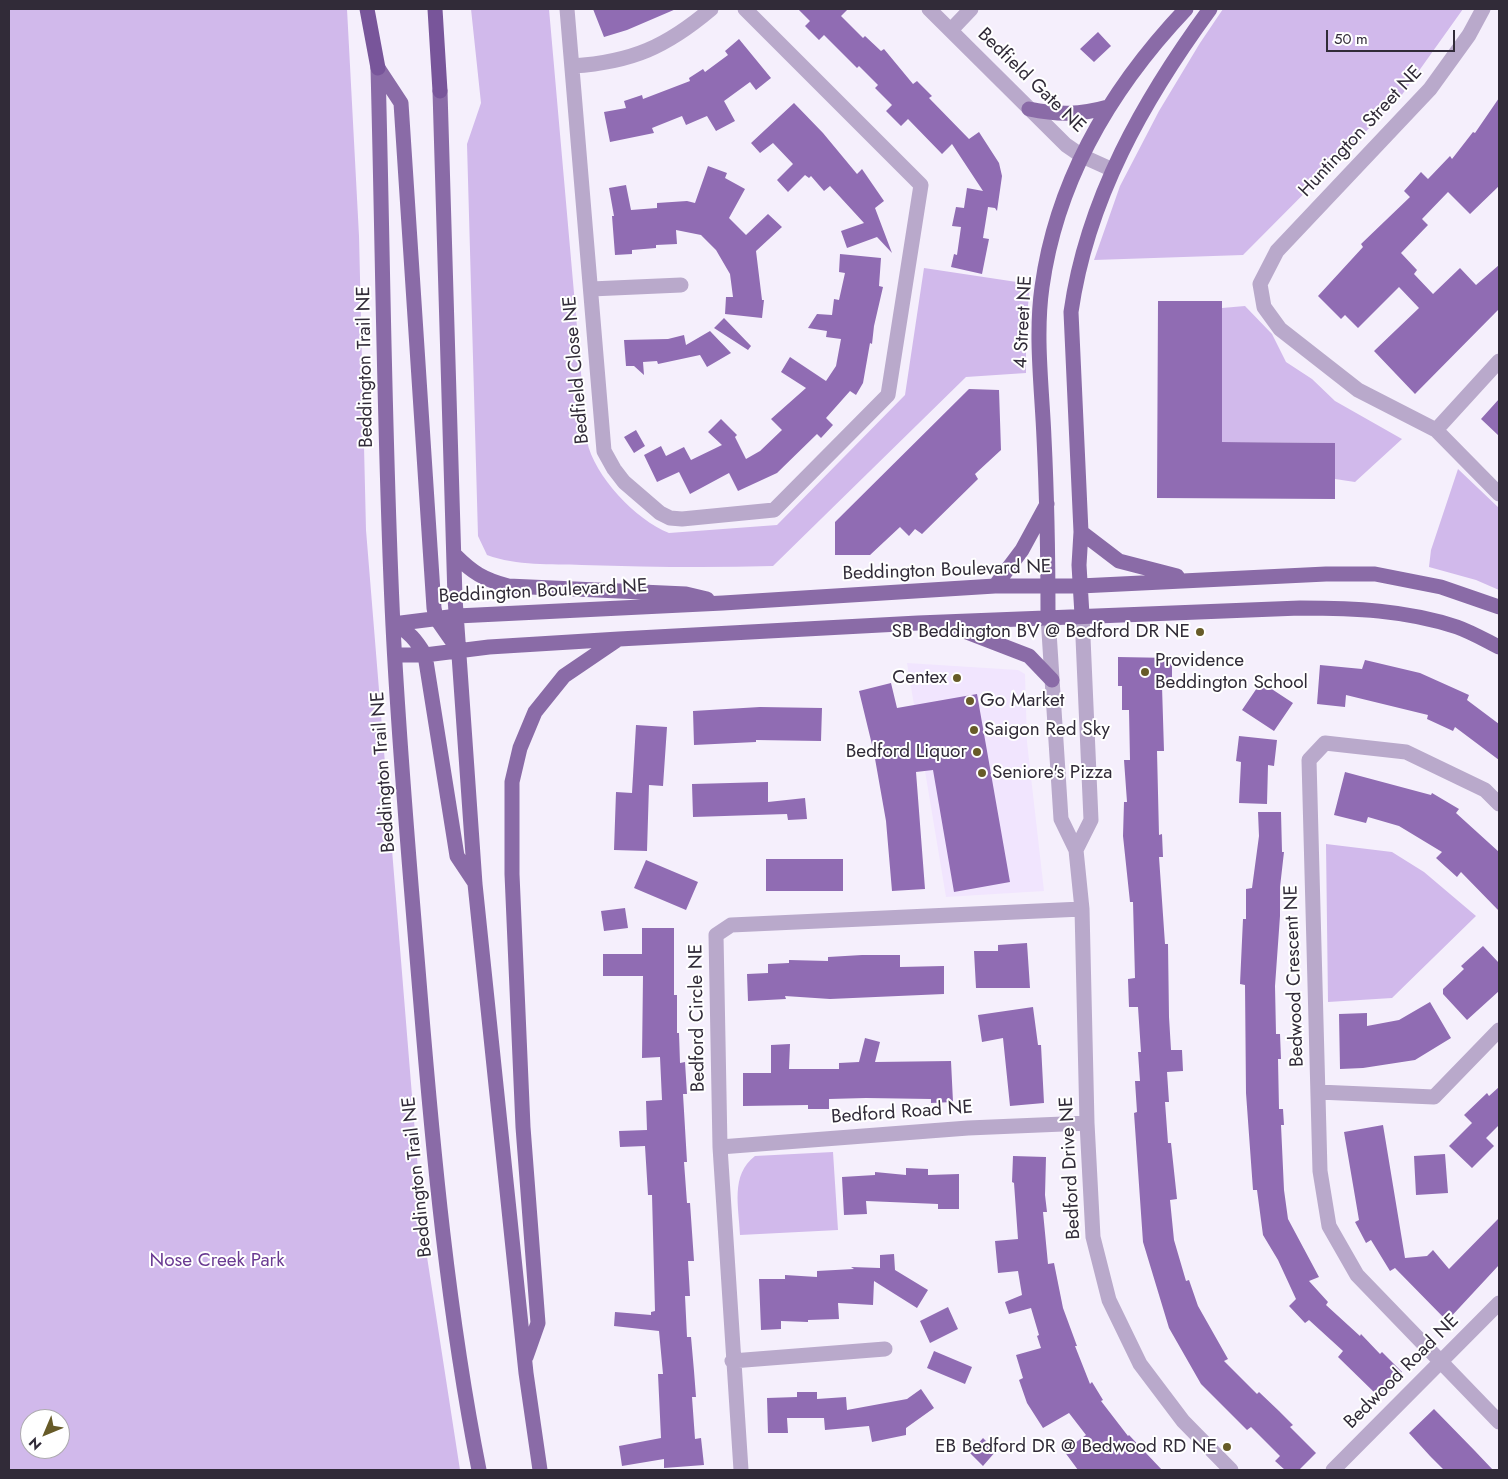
<!DOCTYPE html>
<style>
body{margin:0}
#map{position:relative;width:1508px;height:1479px;overflow:hidden;background:#f5effc;font-family:Jost,sans-serif}
canvas{display:block}
.frame{position:absolute;inset:0;border:10px solid #312b38;pointer-events:none}
.north{position:absolute;left:20px;top:1409px;width:50px;height:50px;box-sizing:border-box;background:#fff;border:1px solid #adaaaf;border-radius:50%;rotate:225deg;font-size:14px;font-weight:700;line-height:20px;text-align:center;color:#312b38}
.north::after{content:'';display:block;margin:auto;width:18px;height:22px;background:#675b28;clip-path:polygon(50% 0,100% 100%,50% 72%,0 100%)}
.scale{position:absolute;left:1326px;top:30px;width:129px;height:22px;box-sizing:border-box;border:2px solid #312b38;border-top:0;padding-left:6px;font-size:15px;line-height:18px;white-space:nowrap;color:#312b38;-webkit-text-stroke:4px #fff;paint-order:stroke}
</style>
<div id="map">
<canvas width="1508" height="1479"></canvas>
<div class="frame"></div>
<div class="north">N</div>
<div class="scale">50 m</div>
</div>
<script>
const ctx = document.querySelector('canvas').getContext('2d');
ctx.lineJoin = 'round';
function fill(path, color) {
  ctx.fillStyle = color;
  ctx.fill(path, 'evenodd');
}
function strokePath(path, color, width, dash) {
  ctx.strokeStyle = color;
  ctx.lineWidth = width;
  ctx.lineCap = dash ? 'butt' : 'round';
  ctx.setLineDash(dash || []);
  ctx.stroke(path);
}
function write(font, color, halo, rows, align = 'center') {
  ctx.font = font + ' Jost,sans-serif';
  ctx.lineWidth = 4;
  ctx.setLineDash([]);
  ctx.textBaseline = 'middle';
  ctx.strokeStyle = halo;
  ctx.fillStyle = color;
  for (const [text, x, y, turn = 0] of rows) {
    ctx.save();
    ctx.translate(x, y);
    ctx.rotate((+turn || 0) * Math.PI / 180);
    ctx.textAlign = isNaN(turn) ? turn : align;
    if (halo) ctx.strokeText(text, 0, 0);
    ctx.fillText(text, 0, 0);
    ctx.restore();
  }
}
const built = new Path2D(`
 M907 663 1018 670 1025 674 1027 742 1044 891 946 897Z`);
const green = new Path2D(`
 M9 9H347L359 236 366 530 423 1231 460 1470H9ZM30 1419H60V1449H30Z
 M471 9H549L587 441C594 476 636 520 669 533L777 525 905 395 924 268 1030 284 1026 328V373L966 377 773 566C709 568 646 567 582 565 551 564 517 566 487 555L478 536 467 144 481 103Z
 M1223 9H1463L1401 96 1243 255 1094 260 1120 186 1159 111 1200 43Z
 M1245 306 1272 334 1286 362 1312 379 1335 401 1402 439 1355 482 1335 479 1334 443 1222 442V308Z
 M1458 469 1499 508V590L1476 580 1429 567 1431 550Z
 M1326 844 1392 852 1424 872 1476 916 1392 998 1328 1002Z
 M833 1152 838 1230 740 1235C739 1207 730 1175 755 1156Z`);
const building = new Path2D(`
 M593 9H676L627 30 604 37Z
 M798 9H848L841 16 863 38 865 36 881 51 884 49 913 84 917 81 932 96 929 98 969 139 979 132 999 163 1002 176 997 211 995 208 988 207 983 238 989 239 982 274 951 267 954 254 957 255 961 227 952 226 956 207 964 208 967 188 983 191 952 144 942 154 908 119 901 126 886 111 892 105 875 88 878 85 859 66 857 68 824 35 819 40 805 26 810 21Z
 M1098 32 1111 46 1094 62 1080 49Z
 M739 39 771 78 756 90 750 82 724 101 735 121 716 131 707 116 686 125 682 116 652 128 654 133 610 142 604 112 626 108 624 101 642 95 643 99 690 81 689 78 703 69 705 72 728 55 725 51Z
 M1499 98V186L1470 214 1448 192 1422 219 1428 225 1401 253 1417 270 1414 274 1433 294 1460 268 1476 285 1499 265V309L1415 394 1374 351 1419 308 1399 287 1358 328 1345 315 1341 319 1318 296 1363 247 1361 244 1410 197 1404 191 1421 172 1428 179 1450 156 1452 159 1473 132 1475 133Z
 M794 103 823 133 857 174 862 169 884 201 875 208 892 253 877 237 847 248 841 231 864 223 830 186 824 191 811 176 809 178 805 175 788 192 777 180 793 164 773 143 760 153 751 143Z
 M708 166 727 173 725 178 745 189 729 218 746 235 768 214 782 227 756 251 762 300H764L762 318 725 314 726 297H733L730 274 716 250 701 235 676 230 677 244 656 245V248L632 250V254L615 255 612 216H614L609 188 626 185 631 210 657 208V203L687 201 695 203Z
 M840 254 881 258 879 286 883 287 874 326 872 344 870 343 863 383 856 395 850 391 826 418 833 425 821 438 817 434 777 473 738 491 729 473 690 494 679 472 657 482 644 455 661 446 666 456 684 447 691 460 722 445 708 432 721 419 737 435 735 437 746 459 760 451 782 430 771 419 806 388 781 372 790 357 826 381 836 366 841 339 826 337 827 331 808 328 817 314 832 315 834 299 839 300 845 273 839 272Z
 M1158 301H1222V442L1335 443V499L1157 498Z
 M724 318 751 346 748 350 714 328Z
 M710 331 731 353 707 367 700 355 658 364 657 361 643 362 644 375 634 366H626L624 340 668 339 684 335 686 345Z
 M969 389 999 390 1001 450 975 474 978 479 922 534 915 529 909 536 900 527 870 555H835V522Z
 M1499 399V436L1481 419Z
 M636 430 645 446 634 453 624 437Z
 M1118 657 1172 658V686H1162L1164 751H1157L1159 835 1162 834 1163 857H1159L1165 944H1168L1169 1017 1171 1050H1182L1183 1071 1167 1072 1169 1102H1165L1168 1143H1171L1177 1199 1170 1200 1174 1240 1186 1281 1189 1280 1198 1306 1228 1359 1224 1361 1257 1394 1259 1392 1279 1411 1293 1425 1290 1427 1316 1453 1299 1470H1285L1275 1461 1280 1456 1251 1427 1247 1430 1201 1384 1169 1328 1143 1242 1134 1113 1137 1112 1135 1081H1140L1138 1052H1141L1138 1007H1129L1128 979 1135 978 1133 902H1130L1123 836 1124 802H1127L1124 760H1130L1129 710H1122V686H1118Z
 M1365 660 1420 673 1469 695 1467 700 1499 724V760L1455 727 1453 731 1427 719 1428 715 1346 695 1345 707 1317 704 1320 665 1362 669Z
 M1261 682 1293 703 1274 731 1242 710Z
 M891 683 897 708 977 694 1010 882 954 892 933 770 916 772 925 889 892 891 886 821 874 753 859 691Z
 M760 707 822 708 821 741 756 740V742L694 745 693 711Z
 M636 725 667 727 663 786 649 785 647 851 614 850 616 792 632 793Z
 M1239 736 1277 740 1274 766 1268 765 1267 804 1239 803 1241 762 1236 761Z
 M1345 772 1431 795 1432 793 1459 809 1456 813 1499 852V911L1461 872 1457 877 1436 858 1442 852 1399 826 1368 817 1366 823 1334 815Z
 M768 782V802L805 798 807 819 788 820 787 814 693 817 692 784Z
 M1258 812H1281L1282 852H1284L1280 887V916L1275 986 1276 1034H1280L1281 1059H1278L1279 1109H1283L1284 1125H1281L1284 1190 1288 1219 1319 1277 1309 1281 1328 1302 1326 1305 1360 1336 1361 1334 1380 1354 1382 1352 1402 1372 1378 1396 1338 1357 1343 1351 1309 1320 1305 1323 1289 1306 1296 1299 1278 1260 1263 1235 1257 1190H1253L1246 1093 1245 985 1240 984 1243 919H1246V889L1252 888 1259 836Z
 M766 859H843V891H766Z
 M646 860 698 882 686 910 634 888Z
 M625 908 628 928 604 931 601 911Z
 M642 928H674V995H677V1033H679L680 1063 685 1062 687 1094H683L687 1162H684L687 1203H690L694 1261H688L690 1296H685L687 1337H691L694 1371 696 1397H692L695 1439 701 1438 704 1465 664 1468V1459L622 1466 619 1446 661 1438 658 1374H663L659 1331 614 1326 615 1312 651 1315V1312L655 1311 652 1195H648L645 1146 620 1147 619 1131 647 1130 646 1101 662 1100 660 1057 642 1058 643 976H603V954H642Z
 M1027 943 1030 988H976L974 951H998V945Z
 M1483 946 1499 963V991L1467 1020 1443 994V989L1464 969 1461 966Z
 M862 955H900V967L944 966V994L830 999 785 996 786 999 748 1001 747 974 768 973V964L789 963V960L828 961V957Z
 M1430 1002 1451 1038 1415 1060 1363 1068 1340 1069 1339 1014 1367 1013V1026L1399 1020Z
 M1033 1007 1038 1045H1041L1044 1103 1010 1106 1003 1038 982 1042 978 1015Z
 M865 1038 880 1042 875 1062 951 1061 953 1102 931 1103V1099L866 1098 829 1099V1109H808V1105L743 1106V1073H771V1045L790 1044 789 1069H839V1063L859 1062Z
 M1499 1087V1125L1486 1138 1494 1146 1472 1168 1449 1146 1472 1123 1464 1115 1487 1093 1489 1096Z
 M1383 1125 1405 1258 1427 1256 1433 1250 1449 1269 1499 1218V1265L1447 1321 1395 1268 1390 1271 1371 1240 1366 1243 1355 1222 1359 1220 1344 1132Z
 M1445 1154 1448 1193 1416 1195 1414 1156Z
 M1013 1156 1046 1157 1045 1195 1047 1212H1043L1048 1264 1054 1263 1063 1308 1077 1346H1075L1090 1384 1092 1382 1103 1400 1101 1401 1128 1436 1129 1435 1162 1470H1078L1064 1451 1086 1435 1069 1413 1043 1428 1027 1403 1019 1380 1023 1378 1016 1355 1041 1348 1037 1336 1039 1335 1031 1308 1009 1314 1005 1302 1022 1295 1018 1271 998 1273 995 1241 1018 1239 1014 1183 1012 1182Z
 M906 1168 928 1169V1175L959 1174V1209H938V1204L866 1201 867 1214 844 1215 842 1177 875 1175V1172L906 1175Z
 M894 1254 895 1270 928 1290 917 1308 874 1281 873 1305 838 1303 839 1319 808 1320V1322L781 1321V1329L761 1330 759 1279H785V1275L817 1277V1271L854 1269 851 1267 880 1268V1255Z
 M948 1307 958 1329 930 1343 920 1321Z
 M934 1351 972 1367 965 1384 927 1368Z
 M921 1389 934 1408 906 1428V1435L872 1442 869 1426 825 1430 824 1418H787L788 1433H768L767 1398 797 1397V1392H817V1399L846 1397 847 1410 907 1399Z
 M1434 1409 1475 1451 1493 1470H1444L1430 1456 1409 1433Z
 M983 1438 996 1451 983 1466 970 1453Z`);
const minor = new Path2D(`
 M567 9 604 451 614 469 624 482 660 513 670 518 682 519 774 510 888 395 921 185 745 9
 M929 9 1066 145 1082 156 1113 170
 M1483 9 1469 35 1430 89 1277 251 1260 284 1264 307 1280 329 1358 390 1436 430 1499 494
 M951 30 971 9
 M573 66C632 62 666 47 711 9
 M591 289 681 285
 M1436 430 1499 361
 M1048 616 1061 819 1076 850 1082 909 1087 1123 1093 1237 1109 1300 1140 1364 1183 1421 1231 1470
 M1499 804 1485 790 1406 752 1325 743 1309 760 1320 1171 1329 1226 1357 1275 1499 1422
 M1076 850 1091 820 1082 615
 M1318 1092 1434 1097 1499 1030
 M720 1147 968 1128 1087 1123
 M732 1361 885 1349
 M741 1470 720 1147 716 935 731 925 1082 909
 M1333 1470 1499 1303`);
const major = new Path2D(`
 M378 68C383 254 384 440 393 626 399 749 410 871 420 993 433 1152 448 1313 479 1470
 M378 68 401 103 434 608 436 618 459 651
 M440 91 455 598 475 884 526 1373 540 1470
 M1029 109C1058 115 1080 115 1108 107
 M1081 532 1119 561 1177 576
 M455 555C473 573 483 579 508 586L686 594 707 599
 M995 586 1022 550 1047 504
 M1082 615 1079 565 1081 532 1071 312C1087 199 1144 99 1210 9
 M1048 616C1048 557 1047 498 1044 438 1042 389 1035 336 1042 287 1057 178 1112 87 1186 9
 M393 624 457 616 723 603 995 586H1080L1326 574H1375L1441 587 1499 607
 M393 624C409 631 416 640 425 655L457 856 475 883
 M946 624 1029 656 1052 680
 M395 655H425L489 647 619 639 918 623 1300 608C1353 608 1406 610 1457 627 1471 632 1485 640 1499 647
 M526 1357 538 1323 523 1127 512 874V782L520 748 535 712 564 676 617 640`);
const highway = new Path2D(`
 M367 9 378 68
 M435 9 440 91`);
const markers = [
 [1200,632,5,"#675b28"],
 [1145,672,5,"#675b28"],
 [957,678,5,"#675b28"],
 [970,701,5,"#675b28"],
 [974,730,5,"#675b28"],
 [977,752,5,"#675b28"],
 [982,773,5,"#675b28"],
 [1227,1447,5,"#675b28"]
];
const streetNames = [
 ["Bedfield Gate NE",1031,81,44],
 ["Huntington Street NE",1361,132,-47],
 ["4 Street NE",1024,322,-87],
 ["Beddington Trail NE",366,367,-91],
 ["Bedfield Close NE",577,370,-95],
 ["Beddington Boulevard NE",947,571,-2],
 ["Beddington Boulevard NE",543,592,-3],
 ["Beddington Trail NE",384,772,-94],
 ["Bedwood Crescent NE",1295,976,-92],
 ["Bedford Circle NE",698,1018,-91],
 ["Bedford Road NE",902,1113,-4],
 ["Bedford Drive NE",1071,1168,-93],
 ["Beddington Trail NE",418,1177,-96],
 ["Bedwood Road NE",1402,1372,-45]
];
const poiNames = [
 ["SB Beddington BV @ Bedford DR NE",1190,632],
 ["Providence",1155,661,"left"],
 ["Beddington School",1155,683,"left"],
 ["Centex",947,678],
 ["Go Market",980,701,"left"],
 ["Saigon Red Sky",984,730,"left"],
 ["Bedford Liquor",967,752],
 ["Seniore's Pizza",992,773,"left"],
 ["EB Bedford DR @ Bedwood RD NE",1217,1447]
];
const parkNames = [
 ["Nose Creek Park",217,1261]
];
fill(built, '#f1e5fe');
fill(green, '#d1b9eb');
fill(building, '#906cb3');
strokePath(minor, '#b9a9cb', 15);
strokePath(major, '#8a6ba7', 15);
strokePath(highway, '#78559a', 15);
for (const [x, y, r, color] of markers) {
  const dot = new Path2D();
  dot.arc(x, y, r, 0, 2 * Math.PI);
  ctx.fillStyle = color;
  ctx.fill(dot);
  strokePath(dot, '#fff', 2);
}
write('19px', '#312b38', '#fff', streetNames);
write('19px', '#312b38', '#fff', poiNames, 'right');
write('19px', '#6b3b93', '#fff', parkNames);
</script>
